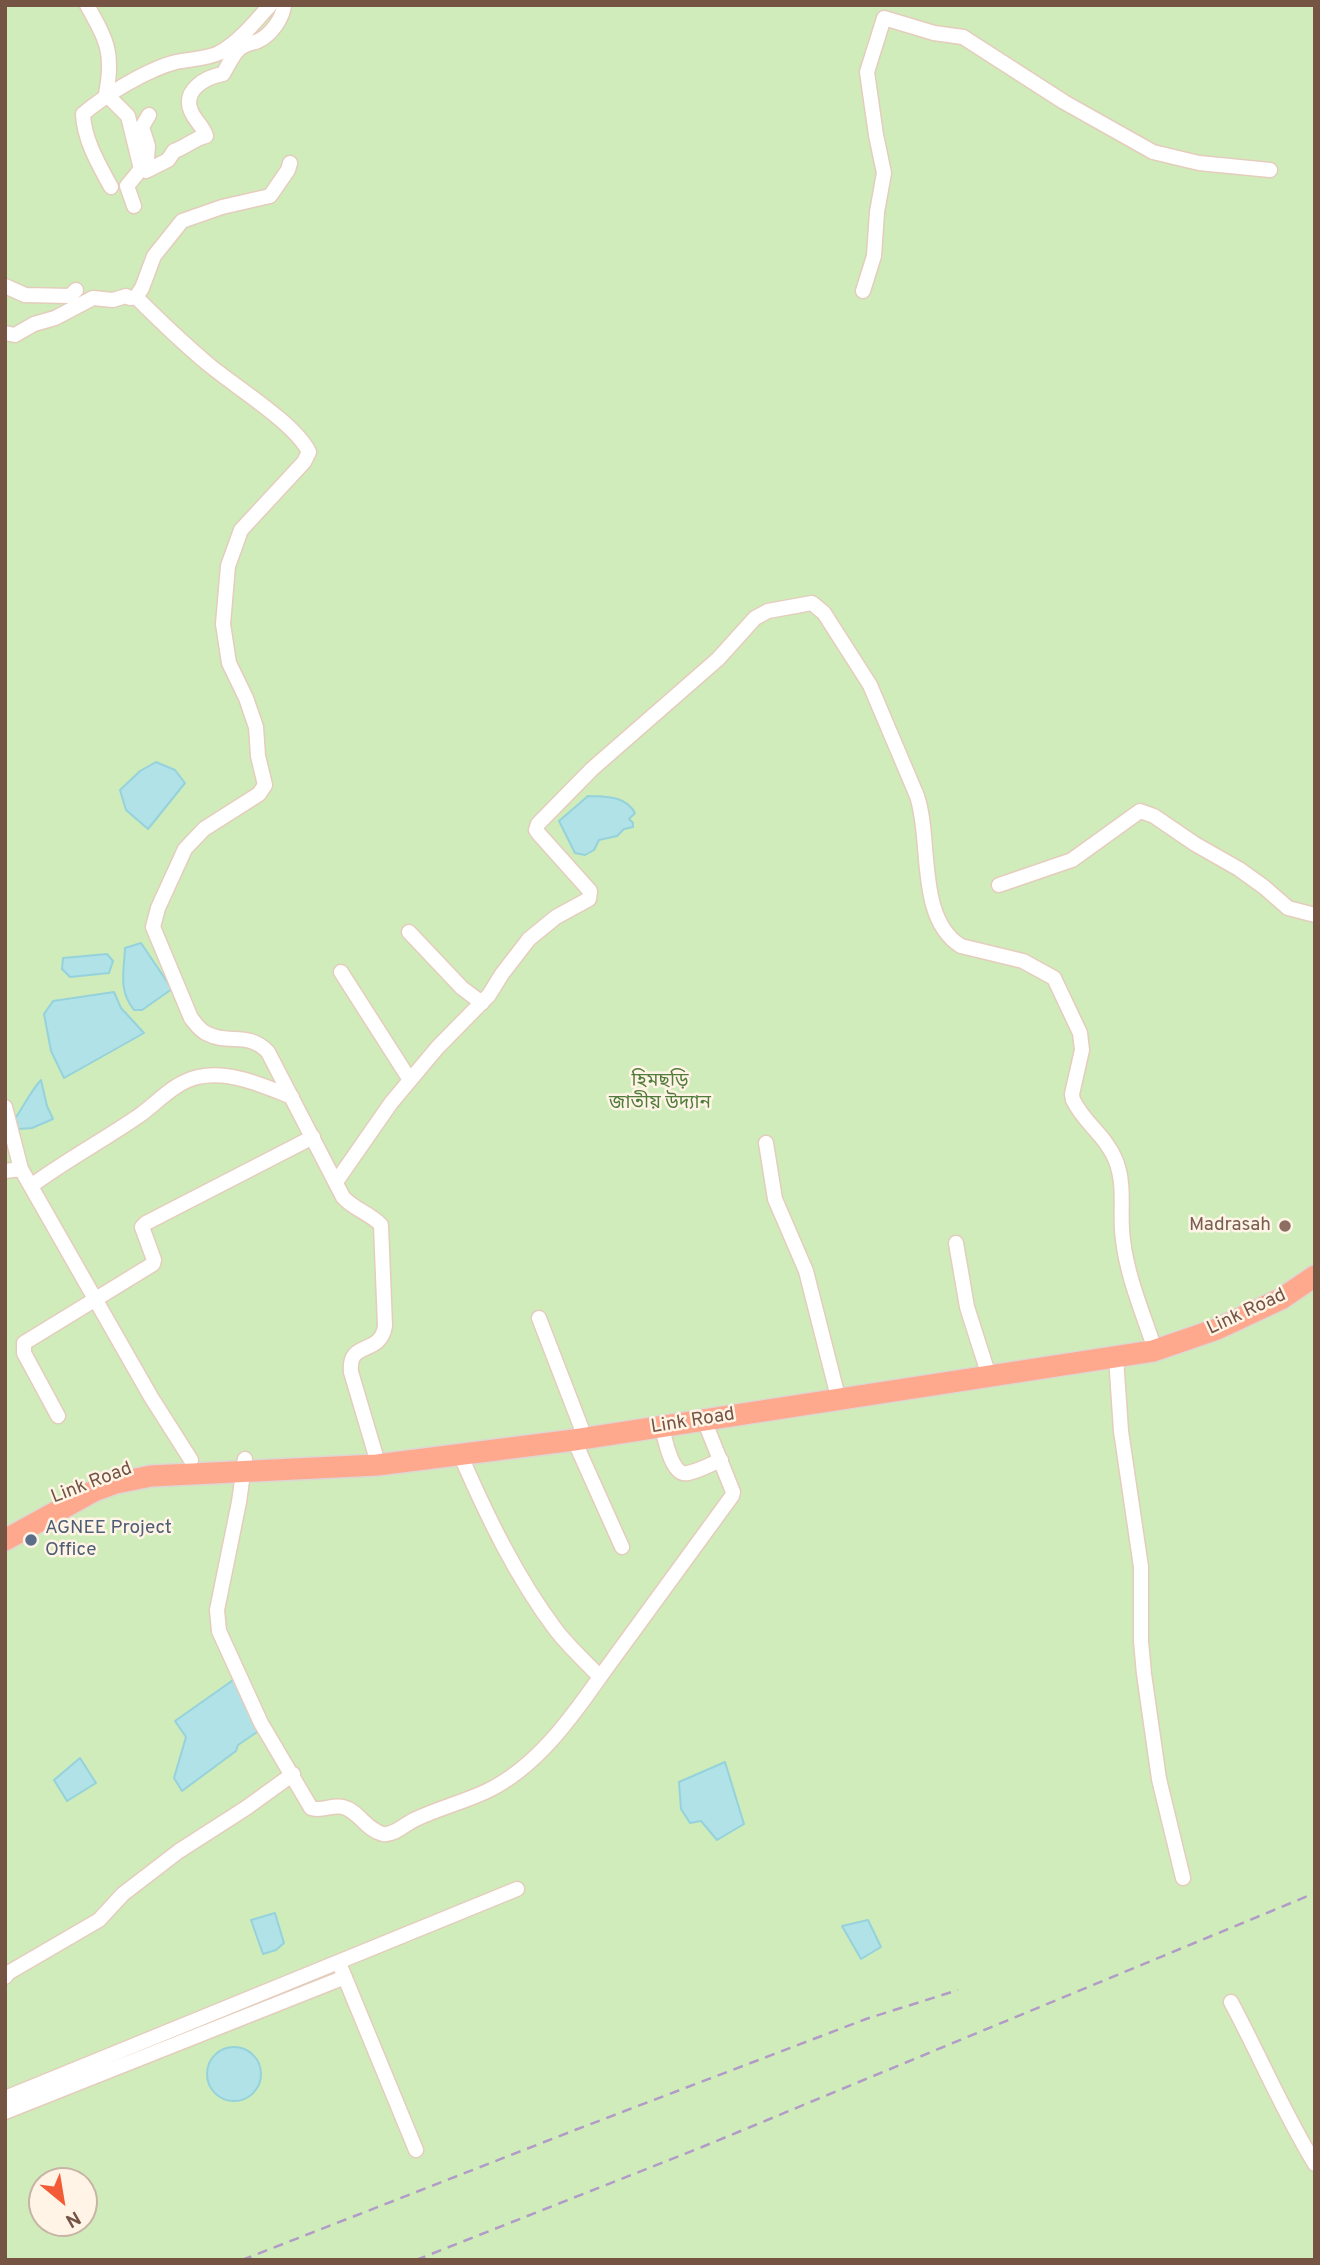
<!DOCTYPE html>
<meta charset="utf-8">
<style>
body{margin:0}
#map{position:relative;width:1320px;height:2265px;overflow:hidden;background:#fef0dd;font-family:Overpass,sans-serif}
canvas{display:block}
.frame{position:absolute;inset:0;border:7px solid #755444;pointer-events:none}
.north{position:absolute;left:28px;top:2167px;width:70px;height:70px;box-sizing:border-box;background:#fff4e5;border:2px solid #c8b4a5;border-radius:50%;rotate:150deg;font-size:19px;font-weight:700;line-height:28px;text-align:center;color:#755444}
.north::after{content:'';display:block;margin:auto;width:24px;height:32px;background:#f35b37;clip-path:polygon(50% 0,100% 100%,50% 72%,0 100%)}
</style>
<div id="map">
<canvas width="1320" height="2265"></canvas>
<div class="frame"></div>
<div class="north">N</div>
</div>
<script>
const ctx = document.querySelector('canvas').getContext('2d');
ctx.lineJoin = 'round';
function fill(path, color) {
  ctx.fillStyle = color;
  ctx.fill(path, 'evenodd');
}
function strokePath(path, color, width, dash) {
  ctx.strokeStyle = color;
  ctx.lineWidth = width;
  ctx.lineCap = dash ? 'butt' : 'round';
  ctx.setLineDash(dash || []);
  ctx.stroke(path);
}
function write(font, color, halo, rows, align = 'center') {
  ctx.font = font + ' Overpass,"Noto Sans Bengali",sans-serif';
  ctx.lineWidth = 5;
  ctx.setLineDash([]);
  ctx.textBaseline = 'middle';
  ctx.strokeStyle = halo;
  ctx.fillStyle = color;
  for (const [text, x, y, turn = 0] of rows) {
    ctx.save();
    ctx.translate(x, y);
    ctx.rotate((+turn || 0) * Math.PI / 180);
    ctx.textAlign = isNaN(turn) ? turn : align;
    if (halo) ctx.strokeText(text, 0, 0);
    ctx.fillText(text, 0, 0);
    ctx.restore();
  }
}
const green = new Path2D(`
 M5 5H1315V2260H5ZM42 2181H84V2223H42Z`);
const water = new Path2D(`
 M156 762 175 770 185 783 148 829 126 810 120 790 140 771Z
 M588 796C606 797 625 795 635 813L629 819 633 823V827L624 829 617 836 599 840 594 850 585 855 575 853 559 821Z
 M141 943 172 989 142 1010H134C118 990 124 972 125 948Z
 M107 954 113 961 109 973 70 977 62 969 63 958Z
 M114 992 121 1008 144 1033 64 1078 51 1051 44 1014 53 1001Z
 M41 1080 47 1106 53 1119 32 1128 18 1129 14 1120C24 1106 30 1092 41 1080Z
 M236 1678 260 1730 238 1745 236 1751 182 1791 174 1778 186 1737 175 1721Z
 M80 1758 96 1783 67 1801 54 1780Z
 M725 1762 744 1824 717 1840 701 1821 690 1823 681 1809 679 1782Z
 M275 1913 284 1943 276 1950 263 1954 251 1920Z
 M868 1920 881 1947 861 1959 842 1926Z
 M207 2074a27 27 0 1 1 54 0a27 27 0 1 1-54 0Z`);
const minor = new Path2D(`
 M87 5C107 41 114 53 106 94L128 116 141 169 127 186 134 206
 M149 115 142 127 148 146 146 171 168 160 174 151C186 147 195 138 206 136 203 126 195 121 191 111 182 90 206 77 223 74 228 66 232 56 238 50 245 43 251 44 258 41 271 35 283 18 284 5
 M111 187C99 165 84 140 83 114 105 95 148 69 176 62 190 59 206 59 219 53 239 42 255 22 270 5
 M5 286 25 295 70 296 76 290
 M863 291 874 256 877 212 884 173 876 135 867 72 884 18 934 33 963 37 1064 102 1153 152 1199 163 1270 170
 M136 297C159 320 183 343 208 364 234 386 295 423 309 452L304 462 241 530 228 566 223 624 229 663 246 698 256 727 258 756 265 785 259 794 204 829 185 849 158 908 153 927 191 1018C196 1024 200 1031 208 1034 229 1045 248 1031 268 1052L343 1197C353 1209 370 1213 381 1225L385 1326C380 1357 348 1339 351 1372L375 1453
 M5 333 15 335 34 324 55 318 93 298 113 300 126 296 130 298 136 297 142 288 154 256 182 221 222 207 270 196 288 170 290 163
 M999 885 1072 860 1140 811 1154 816 1195 844 1239 869 1264 887 1288 908 1315 915
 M409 932 462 988 482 1003
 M341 972 410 1080
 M5 1107 21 1169 151 1397 191 1460
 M766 1143 775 1199 806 1271 836 1389
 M5 1171 21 1169
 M336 1182 391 1103 437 1048 489 995 502 974 529 939 556 917 589 899 590 891 539 834 536 830 538 824 592 769 718 659 755 618 768 611 812 603 824 613 870 685 917 796C932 840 916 918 961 946L1023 961 1054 978 1080 1033 1082 1050 1072 1094 1073 1100C1084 1123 1107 1137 1116 1161 1126 1187 1119 1214 1123 1240 1127 1274 1140 1306 1151 1338
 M31 1186C66 1160 104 1140 140 1115 158 1102 175 1082 198 1077 230 1070 264 1086 292 1097
 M956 1243 967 1307 989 1376
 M539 1318 581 1427
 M1116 1357 1121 1431 1141 1567V1641L1144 1674 1159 1779 1183 1878
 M58 1416 24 1353V1343L153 1264 154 1260 142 1227 146 1223 313 1137
 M662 1427C665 1440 672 1477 688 1473 699 1471 711 1464 721 1460
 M574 1440 622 1547
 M460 1454C486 1514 516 1577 556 1630 569 1647 586 1662 600 1677L732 1496 733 1492 704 1420
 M245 1459 239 1502 217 1610 219 1631 261 1723 311 1808C322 1812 332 1804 343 1807 359 1811 366 1830 383 1834 394 1836 406 1823 416 1819 439 1808 464 1802 487 1791 535 1768 570 1720 600 1677
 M341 1968 416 2150
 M5 1977 8 1973 99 1920 123 1894 179 1851 246 1808 293 1774
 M1231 2002C1260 2056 1283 2112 1315 2164
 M5 2098 517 1889
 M5 2112 345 1977`);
const highway = new Path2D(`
 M5 1540 94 1491 116 1483 151 1476 377 1465 574 1440 1153 1351 1217 1329 1281 1299 1315 1276`);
const rail = new Path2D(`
 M242 2260 575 2130 866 2019 958 1990
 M416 2260 702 2147 1315 1893`);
const markers = [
 [1285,1226,7,"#8d6e63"],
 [31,1540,7,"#5c6f8a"]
];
const parkNames = [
 ["হিমছড়ি",660,1082],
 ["জাতীয় উদ্যান",660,1104]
];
const educationNames = [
 ["Madrasah",1271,1226]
];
const streetNames = [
 ["Link Road",1247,1313,-25],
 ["Link Road",693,1422,-9],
 ["Link Road",92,1484,-21]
];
const serviceNames = [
 ["AGNEE Project",45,1529],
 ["Office",45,1551]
];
fill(green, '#d0ecbb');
fill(water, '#b0e2e8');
strokePath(water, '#96d2db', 2);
strokePath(minor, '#e4cdbc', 17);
strokePath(highway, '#ded6d2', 24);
strokePath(minor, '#fff', 14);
strokePath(highway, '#fea88e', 21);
strokePath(rail, '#b29cc7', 2.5, [10, 7]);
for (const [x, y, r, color] of markers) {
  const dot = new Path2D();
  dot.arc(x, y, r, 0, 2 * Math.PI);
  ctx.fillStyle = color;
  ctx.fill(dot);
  strokePath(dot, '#fff4e5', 2.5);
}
write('19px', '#507c3b', '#fff4e5', parkNames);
write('19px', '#785e54', '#fff4e5', educationNames, 'right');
write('19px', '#755444', '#fff4e5', streetNames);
write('19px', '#4e5e75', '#fff4e5', serviceNames, 'left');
</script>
